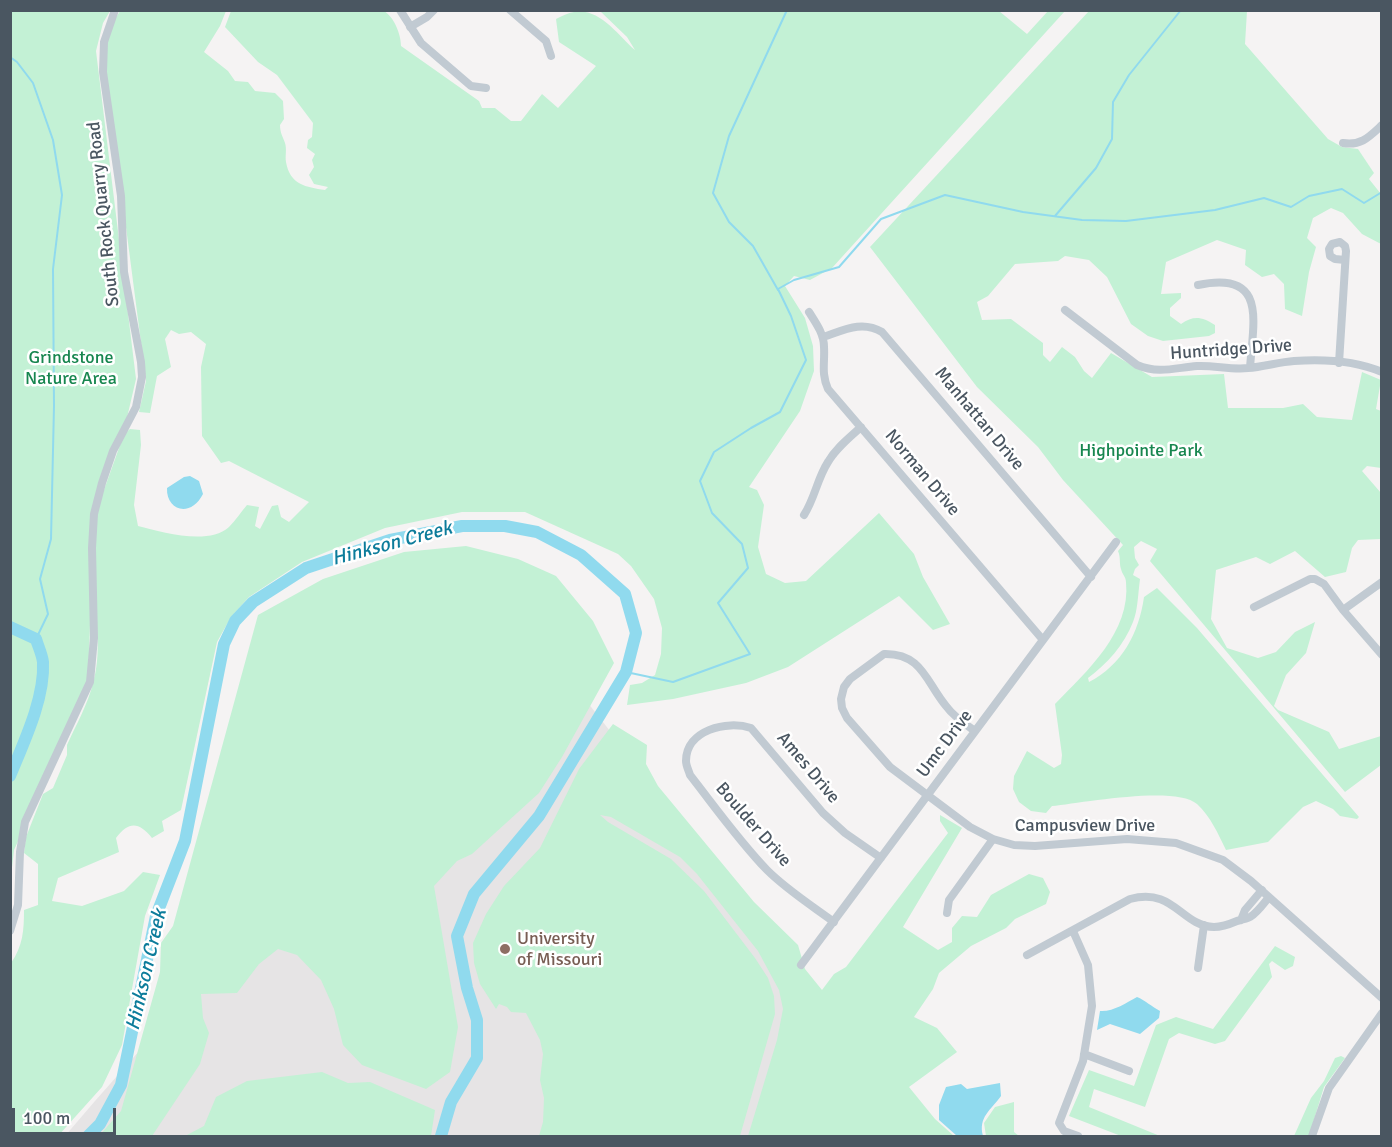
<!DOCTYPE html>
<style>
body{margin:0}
#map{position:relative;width:1392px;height:1147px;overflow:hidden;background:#f5f3f3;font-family:Signika,sans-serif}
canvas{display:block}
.frame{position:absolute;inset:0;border:12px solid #4a5661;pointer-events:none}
.scale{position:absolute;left:12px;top:1108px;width:104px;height:27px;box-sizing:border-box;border:3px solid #4a5661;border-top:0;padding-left:8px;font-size:18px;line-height:21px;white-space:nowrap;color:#4a5661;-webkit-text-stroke:4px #fff;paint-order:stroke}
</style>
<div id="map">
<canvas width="1392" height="1147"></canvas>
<div class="frame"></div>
<div class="scale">100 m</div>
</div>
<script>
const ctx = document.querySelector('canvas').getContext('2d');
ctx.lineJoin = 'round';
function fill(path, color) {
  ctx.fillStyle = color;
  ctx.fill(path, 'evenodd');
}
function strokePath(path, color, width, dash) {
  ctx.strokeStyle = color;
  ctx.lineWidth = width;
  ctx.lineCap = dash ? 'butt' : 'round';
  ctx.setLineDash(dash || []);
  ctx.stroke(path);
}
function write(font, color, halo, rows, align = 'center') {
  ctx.font = font + ' Signika,sans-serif';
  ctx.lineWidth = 5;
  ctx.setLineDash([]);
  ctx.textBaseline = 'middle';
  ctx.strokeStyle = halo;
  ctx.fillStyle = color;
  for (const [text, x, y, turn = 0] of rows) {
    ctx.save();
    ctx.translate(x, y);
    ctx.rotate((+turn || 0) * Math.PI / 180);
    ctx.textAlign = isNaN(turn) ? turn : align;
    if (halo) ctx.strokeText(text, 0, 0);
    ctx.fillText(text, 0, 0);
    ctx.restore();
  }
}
const education = new Path2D(`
 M521 618 929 1136H65L95 1101Z`);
const green = new Path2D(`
 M11 11H110L103 23 96 51 136 379 126 422 100 501 124 434 130 429 140 430 141 445 134 505 138 526C162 532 208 546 229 527 235 521 241 512 247 505L259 507 255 526 260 529 272 506 278 505 281 517 289 522 309 502 229 461 221 463 202 436 201 367 206 344 191 332 179 334 171 330 165 339 171 367 157 376 150 413 139 412 146 381 104 58 112 24 120 11H226L220 26 204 52 228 71 235 81 248 82 255 91 275 93 283 101 284 119 280 125C280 133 283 137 285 143 287 149 285 156 286 162 290 185 306 187 325 190L328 187 314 184 309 175 314 167 312 160 315 154 307 148 308 140 312 137 313 123 277 75 258 62 225 27 231 11H384C394 17 401 34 401 46L479 101 482 108H495L511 121H521L542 94 558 108 596 66 559 42 556 19C562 16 568 13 574 12 599 7 618 35 635 50L627 37 600 11H999L1027 34 1048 11H1065L832 268 810 280 794 276 785 286 805 318 813 346 814 371 800 411 749 487 757 490 764 505 758 547 766 574 785 583 806 581 879 513 914 554 923 577 950 624 933 630 899 596 788 667 746 683 673 699 627 705 630 685 642 683 655 675 661 654 662 628 654 599 631 566 618 554 525 512H462L385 528 302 562 249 597 231 617 217 642 181 810 162 821 164 831 152 838C139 822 129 821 116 838L119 852 58 878 52 901 82 906 124 891 143 872 160 875 145 916 122 1045 102 1087 58 1136H11V963C23 946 24 930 24 910L38 905V864L24 853 26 837 43 794 53 788 67 755V745C76 725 88 704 93 683 101 656 98 621 91 594L88 688 14 850 11 876Z
 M1089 11H1247L1245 44 1328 139 1342 147 1358 149 1374 173 1369 179 1381 194V244L1362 234 1343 213 1331 208 1313 218 1307 238 1316 247 1309 272 1302 316 1285 309 1284 284 1274 274 1262 277 1245 265 1246 250 1217 240 1166 262 1161 294 1181 293V298L1170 308V316L1181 324C1194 315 1202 317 1215 325V333L1209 336 1163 341 1148 336 1131 324 1107 277 1089 260 1065 256 1058 261 1015 264 988 296 977 302 982 320 1011 319 1043 343V355L1050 362 1062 347 1075 357 1084 371 1092 378 1111 353 1152 377 1224 374 1228 408H1283L1303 404 1317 417 1352 420 1362 372 1381 380 1376 409 1381 411V468L1367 466 1362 471 1381 493V539L1358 540 1352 548 1346 572 1325 577 1295 551 1270 564 1256 557 1216 570 1211 619 1227 648 1258 658 1276 652 1295 632 1315 622 1306 653 1286 675 1274 706 1278 710 1329 732 1339 749 1381 736V765L1345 792 1150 561 1157 549 1141 541 1134 547 1135 558 1139 565 1135 569 1133 575 1140 579C1138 593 1138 610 1133 622 1124 645 1107 664 1088 678L1089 682C1122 665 1139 633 1144 597L1157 588 1197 628 1359 817 1357 819 1340 816 1333 809 1316 801 1303 807 1268 842 1226 850C1218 834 1211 817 1197 804 1176 785 1081 803 1052 806L1046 813 1031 811 1019 802 1013 789 1014 776 1027 751 1054 768 1061 764 1062 755 1055 704C1087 671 1131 632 1126 582 1126 577 1122 574 1121 569 1119 563 1121 558 1118 551L1123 545 1063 480 1038 447 977 387 870 247Z
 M466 546 518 559 556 576 593 621 614 663 562 757 539 793 472 854 457 861 434 886 458 1027 450 1072 426 1089 362 1065 343 1045 334 1009 321 980 297 955 278 949 259 964 237 993 201 994 203 1018 209 1033 200 1064 152 1136H99L121 1111 160 972 161 943 173 926 258 615 323 579 404 552Z
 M613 724 647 745 646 764 658 786 754 902 798 945 805 969 822 990 834 974 846 967 948 833 940 821V815L962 828 903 927 938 950 952 942V928L962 916 977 917 991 895 1029 874 1043 878 1050 892 1046 904 1015 919 1006 928 971 946 939 973 933 989 914 1017 937 1028 957 1052 909 1087 935 1119 954 1136H748L777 1040 783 1009 779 990 758 951 697 874 680 857 611 817 600 815 608 822 671 859 704 891 755 958 768 978 774 996 775 1014 740 1136H539L543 1122 544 1098 540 1080 543 1054 540 1040 526 1013 511 1012 507 1007 499 1004 496 1009 480 984 474 963 473 943 486 914 504 886 540 848 579 769Z
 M1275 946 1295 957 1293 966 1285 970 1272 961 1269 964 1272 977 1225 1041 1215 1044 1179 1033 1169 1039 1145 1107 1094 1089 1089 1107 1160 1136H1121L1069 1116 1089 1070 1134 1086 1156 1025 1176 1017 1213 1029Z
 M1341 1056 1345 1058 1324 1087 1309 1136H1294L1311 1098 1324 1081 1335 1058Z
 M322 1072 348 1083 370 1082 435 1110 431 1136H185L204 1126 216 1097 247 1081Z
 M1014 1102V1132L1019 1136H986L984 1123 995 1107Z`);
const water = new Path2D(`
 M190 476 199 481 203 494C191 518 166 511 167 488L184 477Z
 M1137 997C1145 1000 1152 1007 1160 1011L1159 1018 1140 1034 1110 1024 1097 1030 1100 1011C1113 1012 1126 1003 1137 997Z
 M1000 1083 1001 1096C991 1110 978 1117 983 1136H957L939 1120V1105L946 1087 961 1084 967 1089Z`);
const stream = new Path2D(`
 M10 57 17 62 33 83 53 140 62 195 53 269 54 406 51 539 40 579 48 614 36 639
 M1055 216 1096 168 1112 139 1113 102 1129 75 1181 10
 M778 290 753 246 729 222 713 193 729 136 787 10
 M626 672 673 682 750 654 718 603 748 568 742 544 712 513 700 481 714 452 751 428 780 412 806 360 791 316 778 289 794 280 839 267 881 219 945 195 1023 212 1082 220 1126 221 1215 210 1264 198 1291 207 1309 196 1342 189 1364 203 1382 192`);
const river = new Path2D(`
 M10 627 36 639C38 646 42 654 43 662 45 698 24 742 10 776
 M88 1136 100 1124 121 1085 156 916 185 841 224 644 235 621 253 602 306 568 390 540 462 526H505L537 532 581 555 625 594 636 633 626 672 539 816 474 894 457 936 467 988 477 1020V1058L451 1102 441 1136`);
const minor = new Path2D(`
 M400 10 421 43 471 86 486 88
 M510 10 546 41 551 56
 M410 27 427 17 434 10
 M1343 143C1361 146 1369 137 1382 125
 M1198 285C1268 270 1253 322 1250 368
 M1065 310 1137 365C1159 374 1174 368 1197 366 1214 365 1231 370 1248 368 1263 367 1279 362 1294 361 1322 359 1356 361 1382 372
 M809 312C816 323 824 334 824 347 825 363 821 373 828 389L1043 640
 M823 337C844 330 862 320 882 332L1091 577
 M1339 363 1346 251 1345 246 1340 242 1332 244 1329 249 1330 256 1335 259 1345 260
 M804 515C815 498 817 479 828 462 836 448 849 438 861 427
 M1254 607 1310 579H1315L1324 584 1343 610 1382 655
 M1343 610 1382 582
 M975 731C965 724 954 717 946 706 926 682 922 653 884 654L850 679 844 687 841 699 842 708 847 718 890 767 970 827 993 839 1014 845 1035 846 1127 839 1176 843 1223 860 1251 881 1382 998
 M947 913 949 900 993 839
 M1241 920 1245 910 1262 890
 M834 922C811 905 787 890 767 870 739 841 715 807 690 775 689 771 686 766 686 761 686 730 727 720 751 728L823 813 845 833 881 858
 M10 931 18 905 20 852 25 822 90 682 94 638 92 548 94 514 102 483 113 451 136 407 142 377 141 362 124 272 121 196 103 72 104 42 115 10
 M1073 931 1088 965 1092 1006 1083 1061 1059 1123 1064 1131 1078 1136
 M1027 955 1130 899C1174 887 1181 926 1214 927 1222 927 1230 924 1237 921 1241 920 1246 919 1250 917 1257 913 1264 903 1269 897
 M801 965 1116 542
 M1198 968 1204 925
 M1084 1054 1129 1071
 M1312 1136 1329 1088 1382 1013`);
const markers = [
 [505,949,6,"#8d6e63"]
];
const streetNames = [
 ["South Rock Quarry Road",104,214,-96],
 ["Huntridge Drive",1231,350,-4],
 ["Manhattan Drive",979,419,50],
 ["Norman Drive",922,473,50],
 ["Umc Drive",945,744,-53],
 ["Ames Drive",808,768,50],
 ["Boulder Drive",753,825,49],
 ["Campusview Drive",1085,826]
];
const parkNames = [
 ["Grindstone",71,358],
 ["Nature Area",71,379],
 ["Highpointe Park",1141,451]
];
const educationNames = [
 ["University",517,939],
 ["of Missouri",517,960]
];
const waterNames = [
 ["Hinkson Creek",392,544,-15],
 ["Hinkson Creek",147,970,-77]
];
fill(education, '#e6e4e5');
fill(green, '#c3f1d5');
fill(water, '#90daee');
strokePath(stream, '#90daee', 2);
strokePath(river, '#90daee', 12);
strokePath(minor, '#c1cad2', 8);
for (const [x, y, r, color] of markers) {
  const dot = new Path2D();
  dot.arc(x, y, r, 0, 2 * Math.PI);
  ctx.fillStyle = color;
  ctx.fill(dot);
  strokePath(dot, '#fff', 2);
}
write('18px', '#4a5661', '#fff', streetNames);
write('18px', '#17864f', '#fff', parkNames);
write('18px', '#785e54', '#fff', educationNames, 'left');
write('italic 20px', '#0c7c9b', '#fff', waterNames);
</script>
